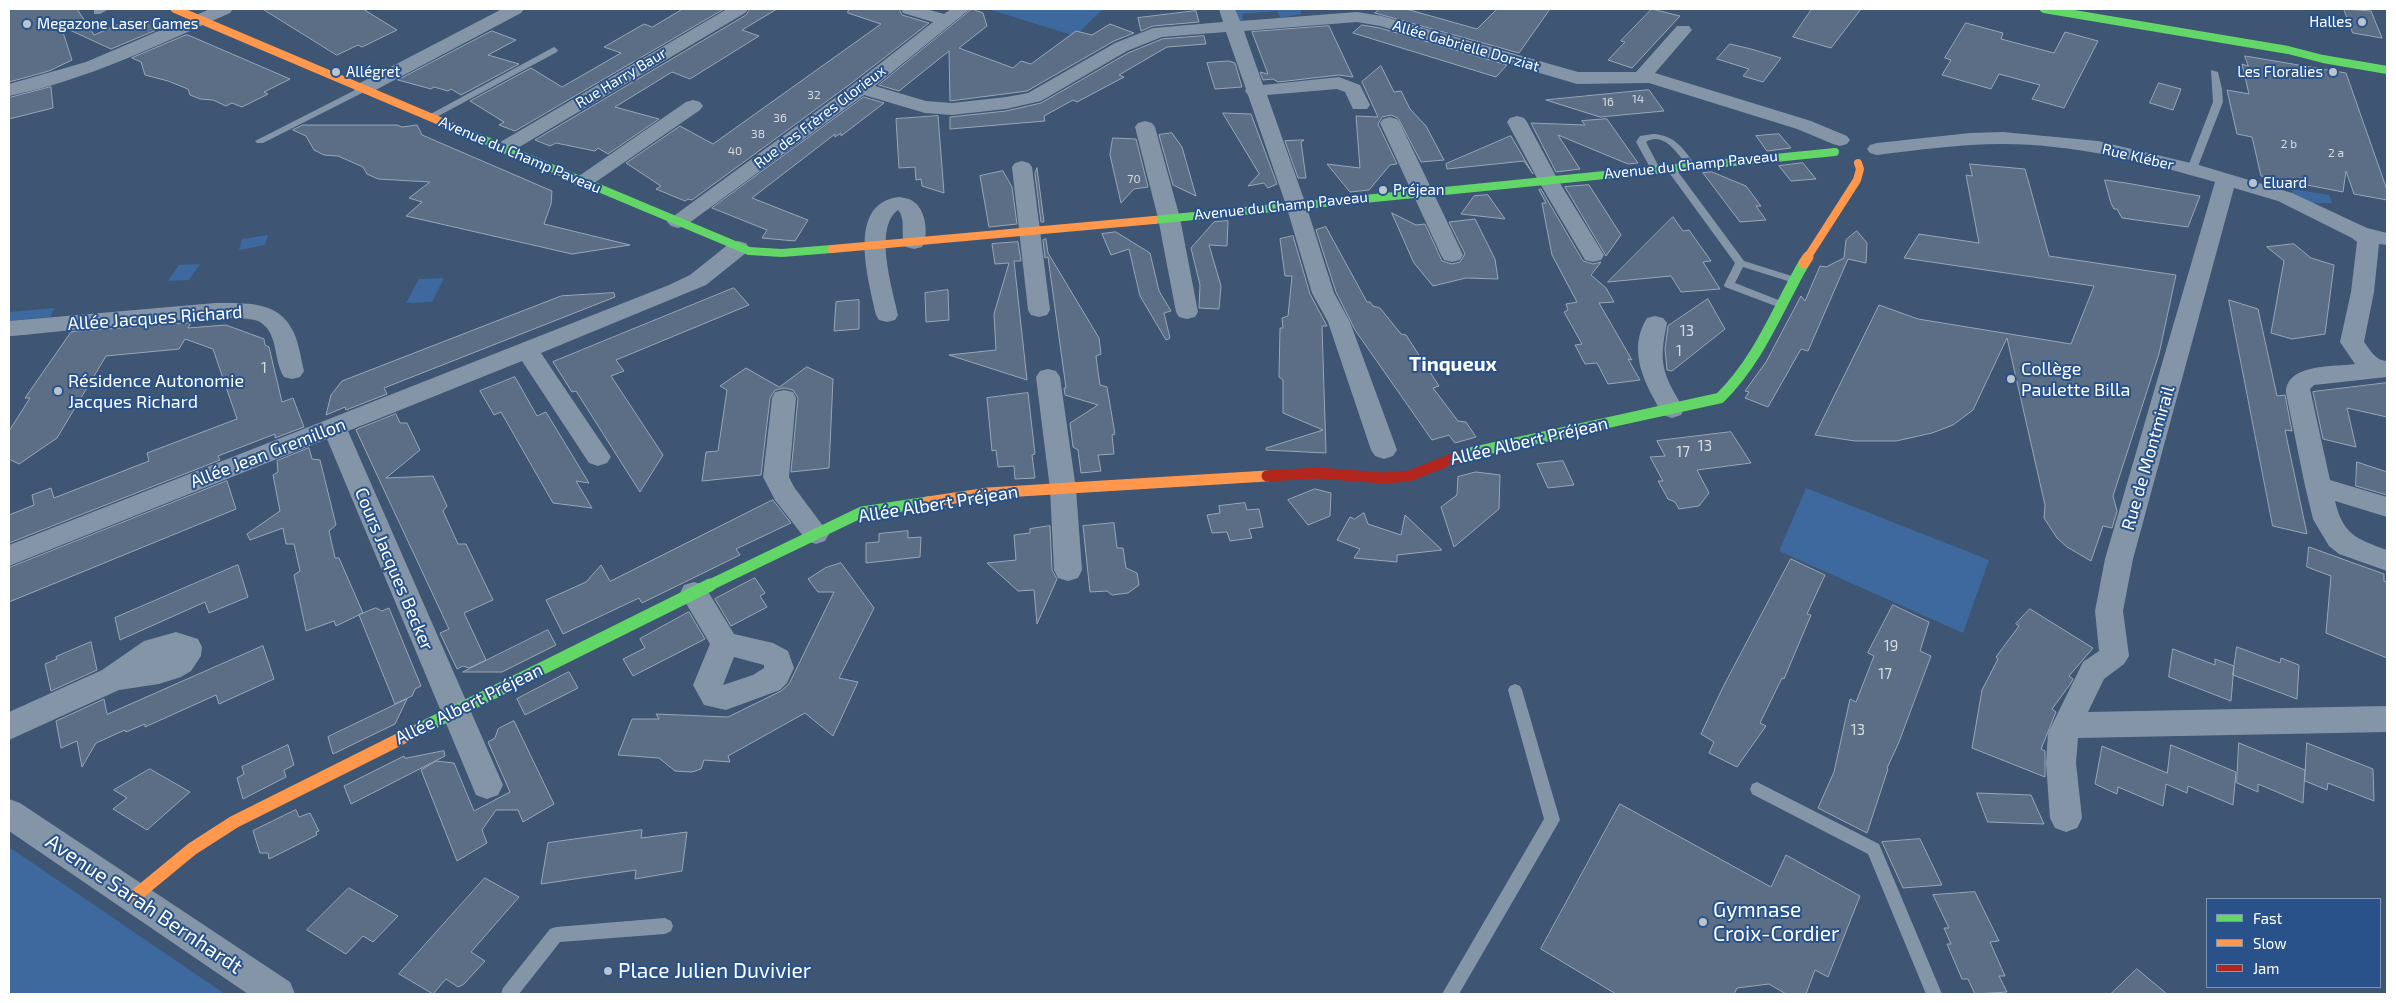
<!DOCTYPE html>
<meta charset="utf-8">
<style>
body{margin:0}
#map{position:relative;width:2396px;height:1003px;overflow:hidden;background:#3e5573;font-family:"Exo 2",sans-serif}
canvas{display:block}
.frame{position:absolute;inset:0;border:10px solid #fff;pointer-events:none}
.legend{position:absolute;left:2206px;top:898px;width:175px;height:90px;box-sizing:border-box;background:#285289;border:1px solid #7e97b8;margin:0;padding:6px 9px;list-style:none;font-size:15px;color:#fff}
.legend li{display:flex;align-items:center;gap:10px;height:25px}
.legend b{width:25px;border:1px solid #7e97b8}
</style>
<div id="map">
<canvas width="2396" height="1003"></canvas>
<div class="frame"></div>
<ul class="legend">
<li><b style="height:6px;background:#63d668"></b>Fast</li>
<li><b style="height:6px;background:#ff974d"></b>Slow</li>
<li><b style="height:6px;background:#b3261e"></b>Jam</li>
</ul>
</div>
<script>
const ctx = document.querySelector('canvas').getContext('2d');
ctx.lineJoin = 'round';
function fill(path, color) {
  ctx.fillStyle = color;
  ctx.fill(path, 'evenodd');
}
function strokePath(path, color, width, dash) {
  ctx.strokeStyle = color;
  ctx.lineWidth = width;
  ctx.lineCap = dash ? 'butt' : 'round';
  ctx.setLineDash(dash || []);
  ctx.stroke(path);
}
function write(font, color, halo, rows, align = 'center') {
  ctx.font = font + ' "Exo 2",sans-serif';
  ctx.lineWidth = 4;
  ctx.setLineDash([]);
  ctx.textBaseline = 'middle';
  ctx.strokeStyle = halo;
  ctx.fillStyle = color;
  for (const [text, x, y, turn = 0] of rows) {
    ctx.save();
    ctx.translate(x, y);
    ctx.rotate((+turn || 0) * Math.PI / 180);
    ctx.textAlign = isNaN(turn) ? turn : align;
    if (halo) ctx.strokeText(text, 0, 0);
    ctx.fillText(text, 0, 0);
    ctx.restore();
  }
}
const green = new Path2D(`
 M988 9H1103L1075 36Z
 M1238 9H1301V14L1280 18 1277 11 1242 14 1243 21H1237L1230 10Z
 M2293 189 2329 195 2332 203H2311L2291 194Z
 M268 235 265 245 239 250 242 239Z
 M200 264 189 280 168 281 179 265Z
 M444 278 432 302 406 303 419 279Z
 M55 308 50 317 9 321V312Z
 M1806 488 1989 560 1963 633 1779 551Z
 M9 847 225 994H9Z`);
const building = new Path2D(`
 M9 9H77L94 35 131 19 143 25 153 20 166 26 111 49 61 26 72 60 49 71 9 82Z
 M263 9H363L397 30 362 47 358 45 337 55Z
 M683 9H724L515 131 499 125 504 122 470 101 531 68 562 87 621 53 604 47 644 24 652 27Z
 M750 9H777L742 30 759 36 690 79 672 72 615 107 659 119 608 154 598 148 595 151 556 143 550 146 535 140 746 15Z
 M849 9H899L902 15 929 23 853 82 692 200 688 199 685 201 656 189 661 186 626 163 680 126 713 144 881 24 848 13Z
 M972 9 983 13 987 26 959 48 1013 68 1021 61 1031 64 1076 31 1092 35 1110 24 1134 33 1114 41 1027 91 950 101 949 51 899 91 879 85Z
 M1380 9H1406L1477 29 1497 9H1550L1519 53 1375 13Z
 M1652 9 1680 16 1632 68 1608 60 1625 42 1621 41Z
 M1812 9H1861L1831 48 1793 37Z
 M2344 9 2371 11 2382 38 2353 33Z
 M1196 11 1199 22 1153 26 1141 31 1138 18Z
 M1966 23 2003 33 2001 39 2054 53 2065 32 2098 41 2064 108 2032 99 2040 85 1999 74 1991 89 1942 75 1951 60 1945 58Z
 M1362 25 1380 28 1507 65 1496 77 1353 33Z
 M1329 26 1353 77 1339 75 1278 82 1273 79 1263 80 1260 72 1268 74 1252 32Z
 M492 31 516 40 488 55 519 64 461 95 451 89 448 91 434 87 431 89 398 80Z
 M186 35H188L290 79 264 92 268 94 242 107 232 103 226 106 213 100 200 99 190 95 188 89 168 81 145 75 141 62 132 58Z
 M1204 36 1206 44 1167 47 1119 75 1124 77 1077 102 1073 100 1044 116 1045 121 950 129V117L1006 111 1041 103 1128 53 1162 39Z
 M1730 44 1751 49 1781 58 1763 82 1743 76 1749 69 1717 59Z
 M2245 56 2346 73 2387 190V200L2354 194 2346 171 2343 192 2261 176 2252 137 2237 134 2227 90 2249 94 2242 64 2248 66Z
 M1229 61 1235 63 1242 87 1215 89 1207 63Z
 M1381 66 1394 92 1401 91 1410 109 1426 126 1444 160 1421 162 1398 118 1391 115 1382 117 1378 124 1397 164 1390 165 1369 190 1350 192 1327 164 1360 168 1356 116 1378 117 1362 82Z
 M2159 83 2181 89 2173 110 2150 103Z
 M51 87 53 108 9 119V98Z
 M1649 90 1664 111 1600 117 1546 100Z
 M864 97 884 103 841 136V133L835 137V134L752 198 808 220 795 241 762 238 767 230 712 208Z
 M1223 113 1251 114 1277 184 1268 188 1264 183 1248 186 1259 174Z
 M938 116 944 193 922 186 921 179 916 180 915 167 899 168 896 119Z
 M1607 119 1638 163 1628 164 1558 135 1580 169 1556 172 1531 123 1585 125 1582 121Z
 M303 125H397L402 127 417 125 422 135 552 191 551 204 544 224 630 245 572 254 406 216 422 202 409 198 430 182 378 179 367 174 363 167 338 156 324 155 314 150 306 136 293 130Z
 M1172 133 1182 147 1196 196 1173 185 1159 135Z
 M1779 134 1791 148 1767 151 1756 136Z
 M1511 136 1533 174 1524 161 1447 169 1446 164Z
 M1113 138 1136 139 1148 187 1134 189 1121 203 1110 155Z
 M1301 140H1304L1301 142 1306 178H1298L1285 141Z
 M1803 163 1816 179 1791 181 1779 166Z
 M1970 164 2025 169 2049 256 2176 275 2159 354 2113 496 2117 511 2112 528 2103 526 2091 561 2067 547 2057 538 2044 518 2045 505 2007 338 1973 410 1953 425 1932 433 1896 441H1855L1815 435 1879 305 1918 319 2071 344 2094 286 1904 258 1919 234 1979 243 1966 175 1972 176Z
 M1037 168 1044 222H1041L1035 174Z
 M1003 171 1012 187 1017 224 989 227 980 176Z
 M1712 172 1746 186 1761 206H1756L1766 220 1740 222 1703 173Z
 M2105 180 2126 183 2200 196 2188 227 2122 218 2117 209H2114L2111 203Z
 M1589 185 1621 235 1606 256 1565 187Z
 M1541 189 1583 261 1593 264 1601 262 1591 275 1606 288 1614 302 1599 303 1632 360 1628 359 1640 380 1608 384 1597 363 1585 364 1575 345 1582 344 1564 312 1568 310 1566 304 1577 302 1552 255 1542 203H1546L1539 190Z
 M1488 195 1505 219 1461 214 1474 196Z
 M1392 213 1416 225 1425 224 1442 261 1452 264 1460 262 1465 254 1449 222 1475 219 1495 259 1498 279 1466 278 1433 286 1414 263Z
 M1673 217 1683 231 1689 230 1711 261 1703 262 1720 289 1681 292 1671 276 1608 282Z
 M1228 221 1227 246 1209 245 1221 286 1219 309 1199 308 1200 285 1191 248 1214 222Z
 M1326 227 1367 302H1370L1373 306 1380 308 1401 334 1406 335 1439 386 1433 388 1458 421 1466 422 1476 437 1455 443 1449 435 1432 440 1355 330 1336 292 1316 230Z
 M1857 231 1867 243 1866 263 1848 259 1808 351 1801 349 1768 407 1745 398 1749 392 1745 391 1766 362 1801 296 1805 301 1820 266 1826 267 1844 258 1846 240Z
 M1116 232 1150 253 1159 291 1171 311 1164 313 1170 338 1166 340 1140 296 1129 249 1111 255 1102 234Z
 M1293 236 1310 294 1327 326H1322L1326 453 1266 450V448L1323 430 1283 413V380L1279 377 1280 328H1283L1282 318 1288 316 1292 276H1285L1280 239Z
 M1046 239 1048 253 1099 338 1101 354 1096 356 1098 372 1100 385 1107 387 1115 434 1112 435 1114 454 1098 455 1101 471 1081 473 1078 450 1073 447 1070 423 1098 405 1065 395 1064 388H1066L1048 257 1045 258 1043 240Z
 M1018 242 1021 261H1014L1027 380 949 355 996 350 994 314 1009 263 995 264 992 244Z
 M2294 244 2311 258 2334 265 2325 334 2292 339 2271 333 2284 261 2267 247Z
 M734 288 749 305 616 360 624 371 611 376 663 455 640 492 576 391 572 392 553 362Z
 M948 290 949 320 926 322 925 293Z
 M614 293 615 297 384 388 387 394 346 410 345 407 326 415 331 395 342 381 561 296Z
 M1708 299 1725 329 1672 371 1667 370 1665 349 1668 326Z
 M859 300V329L834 331 836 302Z
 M2229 300 2258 309 2277 396 2285 395 2292 431 2285 430 2307 534 2273 526Z
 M191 323 188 328 226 325 264 339 265 345 269 347 282 402 293 398 304 427 275 438V434L218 456 220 460 9 543V515L34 505 32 495 51 488 54 498 149 461 147 453 237 419 213 349 185 339 179 349 106 356 57 438 19 464 9 459V431L30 398H25L71 332Z
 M807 367 833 379 829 468 791 472 798 398 793 390 784 388 775 390 770 398 761 475 702 481 706 452 718 451 727 390 720 386 746 368 779 387Z
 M515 377 537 416 546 412 589 483 576 481 592 508 553 503 501 412 494 415 480 391Z
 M2387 383V417L2347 408 2356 447 2323 439 2313 392Z
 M1028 393 1035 454 1032 455 1035 478 1015 479 1014 466 998 467 996 450 992 451 987 398Z
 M396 414 400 423H407L420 450 386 478 433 476 447 506 443 511 458 544H466L493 600 464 613 486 660 469 668 463 666 457 669 440 633 449 629 356 430Z
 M1731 432 1751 463 1697 470 1709 493 1699 506 1679 509 1675 502 1668 499 1658 481H1663L1650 457 1665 456 1657 441Z
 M309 448 312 459 320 460 336 525 329 531 335 558H339L363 613 336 626 334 621 306 631 294 575 300 571 294 544H286L283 528 250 540 247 534 280 511 273 475 278 472 277 461Z
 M1563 461 1574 485 1548 488 1537 464Z
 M2357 462 2387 472V495L2356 486Z
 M1476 472 1500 475 1499 509 1454 547 1441 507 1457 495 1458 477Z
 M227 481 236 509 9 602V568Z
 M1315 489 1331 493 1330 516 1308 525 1288 500Z
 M773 500 791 523 736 549 740 555 642 603 639 598 563 634 546 600 586 582 601 565 610 581Z
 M1245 503 1247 510 1259 509 1263 527 1249 529 1252 538 1230 541 1227 532 1212 533 1207 515 1220 513 1219 506Z
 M1364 513 1368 524 1401 535 1405 515 1442 550 1397 555V562L1354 558 1360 549 1337 540 1350 517 1354 519Z
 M1114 523 1117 548H1123L1126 568 1137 573 1139 585 1128 593 1112 595 1107 591 1090 592 1083 526Z
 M1050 526 1052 570 1057 579 1037 624 1034 590 1018 591 987 563 1016 560 1014 535 1030 533V529Z
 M908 531V538L921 537 920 557 866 563V543L879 542V534Z
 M2309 547 2384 574V581L2387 582V658L2326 633 2331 576 2307 567Z
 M1791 559 1825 575 1807 614 1811 615 1784 679 1782 678 1760 723 1766 726 1737 767 1709 753 1714 742 1701 734 1723 687Z
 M841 563 874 608 839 678 858 682 833 736 805 713 728 756 730 762 704 760 701 769 692 772 675 771 659 758 618 755 632 719H659L656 714 728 717 781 691 789 684 834 592H818L808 579 825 568Z
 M238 565 248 597 209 613 205 602 120 640 115 618Z
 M755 578 765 593 760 596 767 607 731 626 715 599Z
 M1893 605 1929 622 1920 651 1931 656 1899 742 1887 768 1888 769 1867 833 1818 808 1834 772 1850 699 1856 702 1874 656 1868 653Z
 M376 608 382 611 389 608 421 686 415 689 412 696 395 704 359 615Z
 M2030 609 2093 648 2069 676 2073 679 2071 683 2052 709 2056 712 2041 749 2045 751V777L1972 748 1982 690 1998 659 1996 657 2019 626 2016 624Z
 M689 612 705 639 633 676 623 659 645 648 640 639Z
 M548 630 556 645 502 672H463Z
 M91 642 97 670 51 691 45 664 57 659 56 657Z
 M263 646 274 679 219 704 216 695 145 727V724L126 732 125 730 96 743 82 767 77 741 61 748 56 721 104 699 107 714Z
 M2237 647 2280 663 2281 658 2299 665 2297 699 2233 675Z
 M2173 649 2215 665V659L2234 666 2231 701 2169 677Z
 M569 672 578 688 525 715 517 699Z
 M407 699 395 724 333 754 328 737Z
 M514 721 554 804 523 822 518 810H496L482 830 487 843 457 861 421 770 436 761 454 763 474 811 510 792 488 742 495 738 498 729Z
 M2239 743 2305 770 2303 803 2258 784V792L2237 783Z
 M2307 743 2373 769 2374 801 2328 783 2327 790 2305 781Z
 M288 745 294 765 284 770 286 777 243 799 237 778 244 774 242 767Z
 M2171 745 2236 772 2233 805 2188 786 2187 793 2166 784 2163 806 2118 787 2117 794 2095 784 2102 746 2167 773Z
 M444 751 445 756 351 804 344 786 404 756 405 758Z
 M150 769 190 792 147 830 113 809 127 798 114 790Z
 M1977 793 2031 795 2044 824 1988 822Z
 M1620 804 1771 887 1786 855 1860 896 1828 977 1815 970 1806 994H1786L1769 984 1737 988 1734 994H1616L1541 949Z
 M296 810 299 817 310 813 319 831 316 832 317 835 269 859 268 853H260L253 831Z
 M642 830 641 838 687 832 682 871 635 879 636 870 541 884 548 843Z
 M1920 839 1942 885 1903 888 1882 842Z
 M485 878 519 897 471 952 485 961 464 984 458 987 446 979 433 994 399 974Z
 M349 888 398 916 373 942 363 936 346 954 307 930Z
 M1975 892 1999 941 1990 942 2005 976H1999L2007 992 1975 994 1968 979H1962L1947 944H1951L1944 928H1949L1933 895Z
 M2137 969 2167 994H2111Z`);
const lane = new Path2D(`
 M98 9H109L100 14H94V10Z
 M554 47 558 50 557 52 433 119 430 120 425 117Z
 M2211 70 2218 72 2222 89 2223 102 2197 169 2192 172 2187 169 2213 102Z
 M363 86 367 89 366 91 263 143H257L255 141Z
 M1653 134C1674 135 1682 147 1694 163V167H1688C1678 154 1664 131 1646 142L1660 169 1655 172 1652 171 1636 142 1640 136Z
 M1670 164 1673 165 1744 261 1798 278 1799 280 1794 283 1743 267 1735 283 1786 303 1787 305 1786 307H1778L1725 287 1724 285 1735 263 1665 167Z
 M1515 684 1520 686 1522 690 1560 820 1459 994H1442L1544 819 1508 690 1510 686Z
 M1757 782 1879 844 1942 994H1926L1868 854 1752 794 1750 789 1752 784Z
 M665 918 671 921 673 926 671 931 665 934 560 942 519 994H501L503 988 550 929 556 927Z`);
const street = new Path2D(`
 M210 9H233L230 13C158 45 87 80 9 96V84L86 62Z
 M502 9H524L521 13 370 93H356L354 89 356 85Z
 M727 9H748L745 13 511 152 504 154 497 152 494 148 497 144Z
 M901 9H926L944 14 951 9H970L875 86 926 101 952 103 1006 97 1028 93 1115 43 1153 28 1223 22 1219 9H1235L1240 21 1357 12 1382 16 1578 72H1636L1677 26H1689L1692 30 1655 73 1811 121 1847 136 1850 140 1847 144 1840 146 1833 144 1797 129 1649 83 1577 84 1380 26 1357 22 1244 31 1263 85 1339 77 1360 85 1370 105 1367 109H1353L1345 92 1337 89 1267 95 1306 205 1334 293 1350 322 1397 450 1393 456 1384 459 1375 456 1371 450 1328 322 1312 293 1286 205 1248 95 1245 91 1246 89 1226 32 1162 37 1127 51 1041 101 1006 109 952 115 925 113 864 95 685 226 678 228 671 226 667 222 671 218 854 84 933 22 903 13Z
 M693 100 700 102 703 106 700 110 590 186 583 188 576 186 573 182 576 178 686 102Z
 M1517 116 1524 118 1527 122 1558 180 1604 255 1601 260 1593 262 1585 260 1538 180 1507 122 1510 118Z
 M1390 117 1397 119 1400 123 1463 255 1460 260 1452 262 1444 260 1441 255 1380 123 1383 119Z
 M1145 121 1152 123 1155 127 1180 218 1198 312 1195 317 1187 319 1179 317 1176 312 1158 218 1135 127 1138 123Z
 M2003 132 2098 141 2199 165 2292 193 2367 228 2387 233V245L2379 244 2374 292 2364 342C2370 350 2376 361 2387 361V377L2314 385 2310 389 2330 480 2387 497V517L2335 501C2343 535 2357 539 2387 550V571L2339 554 2329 546 2317 526 2313 519 2305 486 2286 393C2286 363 2335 367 2355 364L2340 342 2351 292 2357 242 2352 238 2278 201 2234 188 2133 559 2123 611 2129 656 2124 664 2104 679 2088 712 2387 706V732L2078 738 2076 763 2082 818 2077 828 2066 832 2055 828 2050 818 2046 763 2048 733 2083 662 2099 651 2095 611 2105 559 2215 182C2146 162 2074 144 2002 144 1960 144 1918 150 1877 155L1870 153 1867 149 1870 145 1877 143 1970 133Z
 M1022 161 1029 163 1032 167 1050 310 1047 315 1039 317 1031 315 1028 310 1012 167 1015 163Z
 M899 197C904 198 910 198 914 202 926 210 929 236 922 247L914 249 906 247C899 236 907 220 898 210 873 228 893 290 898 315L895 320 887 322 879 320 876 315C869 281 845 203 899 197Z
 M738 241 746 243 749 248 746 253 706 285 541 353 607 451 611 457 607 463 598 466 589 463 522 361 348 431 503 785 498 795 487 799 476 795 327 439 9 566V545L669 285 690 275 730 243Z
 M215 303C245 303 280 300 294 333 299 344 301 359 304 371L300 377 292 379 284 377C273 360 279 334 260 322 240 308 47 334 9 336V321Z
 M1655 316 1663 318 1667 323C1658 365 1663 374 1684 409L1681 415 1672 418 1663 415C1646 386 1626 351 1647 318Z
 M1048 369 1056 371 1060 377 1076 489 1082 570 1078 578 1068 581 1058 578 1054 570 1050 489 1036 377 1040 371Z
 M784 390 793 392 796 398 789 477 794 487 829 534 825 541 816 544 807 541 775 500 763 477 772 398 775 392Z
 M694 582 704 585 734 634 773 643 788 651 794 668 787 683 780 690 726 710 704 705 693 685 710 644 680 593 684 585ZM734 657 764 665V668L753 675 723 685Z
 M176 632 198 639 202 647 201 656 191 671 181 677 159 684 119 690 9 740V712L102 670 144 641Z
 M9 799 20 803 290 982 295 994H248L9 831Z`);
const fastFar2 = new Path2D(`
 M2044 9 2288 50 2323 59 2387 70
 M456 128 749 251 782 253 832 249
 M1154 220 1835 152`);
const fastFar1 = new Path2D(`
 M1465 454 1720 398C1759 360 1777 310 1804 263
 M708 586 862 512 928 502`);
const fast = new Path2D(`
 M414 732 710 585`);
const slowFar2 = new Path2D(`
 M175 9 456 128
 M832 249 1154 220
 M1807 258 1857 180 1860 169 1858 163`);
const slowFar1 = new Path2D(`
 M1804 263 1808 257
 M928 502 988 493 1267 476`);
const slow = new Path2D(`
 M135 896 192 849 234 822 414 732`);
const jam = new Path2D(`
 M1267 476 1317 473 1384 478 1409 476 1465 454`);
const markers = [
 [2362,22,5,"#bbc4ce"],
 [27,24,5,"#bbc4ce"],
 [336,72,5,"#bbc4ce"],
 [2333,72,5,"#bbc4ce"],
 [2253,183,5,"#bbc4ce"],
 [1383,190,5,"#bbc4ce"],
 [2011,379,5,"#bbc4ce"],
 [58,391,5,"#bbc4ce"],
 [1703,922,5,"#bbc4ce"],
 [608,971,5,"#bbc4ce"]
];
const farNumbernames = [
 ["32",814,95],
 ["14",1638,99],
 ["16",1608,102],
 ["36",780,118],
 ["38",758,134],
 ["2 b",2289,144],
 ["40",735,151],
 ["2 a",2336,153],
 ["70",1134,179]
];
const farPoinames = [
 ["Halles",2352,22,"right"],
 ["Megazone Laser Games",37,24],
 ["Allégret",346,72],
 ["Les Floralies",2323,72,"right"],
 ["Eluard",2263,183],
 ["Préjean",1393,190]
];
const farStreetnames = [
 ["Allée Gabrielle Dorziat",1466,46,16],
 ["Rue Harry Baur",621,78,-31],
 ["Rue des Frères Glorieux",820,117,-37],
 ["Avenue du Champ Paveau",520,155,23],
 ["Rue Kléber",2138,157,13],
 ["Avenue du Champ Paveau",1691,165,-6],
 ["Avenue du Champ Paveau",1281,206,-6]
];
const numberNames = [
 ["13",1687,331],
 ["1",1679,351],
 ["1",264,368],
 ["13",1705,446],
 ["17",1683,452],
 ["19",1891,646],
 ["17",1885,674],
 ["13",1858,730]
];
const streetNames = [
 ["Allée Jacques Richard",155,318,-4],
 ["Allée Albert Préjean",1529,441,-13],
 ["Allée Jean Gremillon",268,453,-21],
 ["Rue de Montmirail",2148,458,-74],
 ["Allée Albert Préjean",938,504,-9],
 ["Cours Jacques Becker",394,569,67],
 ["Allée Albert Préjean",469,704,-26]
];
const poiNames = [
 ["Collège",2021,369],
 ["Paulette Billa",2021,390],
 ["Résidence Autonomie",68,381],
 ["Jacques Richard",68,402]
];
const quarterNames = [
 ["Tinqueux",1453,364]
];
const nearStreetnames = [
 ["Avenue Sarah Bernhardt",144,904,34]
];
const nearPoinames = [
 ["Gymnase",1713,910],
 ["Croix-Cordier",1713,934],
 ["Place Julien Duvivier",618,971]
];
fill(green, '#3d699f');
fill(building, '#5b6e85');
strokePath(building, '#99a6b7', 1);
fill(lane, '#8595a8');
fill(street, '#8595a8');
strokePath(fastFar2, '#63d668', 8);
strokePath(fastFar1, '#63d668', 11);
strokePath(fast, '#63d668', 13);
strokePath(slowFar2, '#ff974d', 8);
strokePath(slowFar1, '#ff974d', 11);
strokePath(slow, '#ff974d', 13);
strokePath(jam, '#b3261e', 11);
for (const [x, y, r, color] of markers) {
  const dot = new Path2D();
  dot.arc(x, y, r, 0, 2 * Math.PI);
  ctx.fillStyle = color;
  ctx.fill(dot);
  strokePath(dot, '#285289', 2);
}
write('12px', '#d6dbe0', null, farNumbernames);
write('15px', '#fff', '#285289', farPoinames, 'left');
write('15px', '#fff', '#285289', farStreetnames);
write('15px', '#d6dbe0', null, numberNames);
write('18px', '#fff', '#285289', streetNames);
write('18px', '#fff', '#285289', poiNames, 'left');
write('bold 20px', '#fff', '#285289', quarterNames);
write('21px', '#fff', '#285289', nearStreetnames);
write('21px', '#fff', '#285289', nearPoinames, 'left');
</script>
